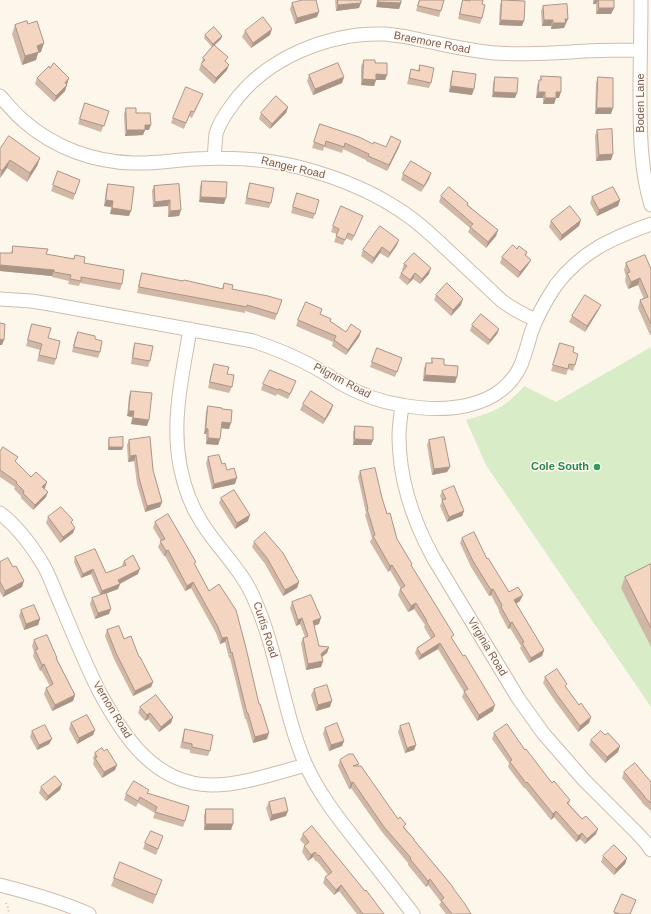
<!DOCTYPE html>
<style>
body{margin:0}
canvas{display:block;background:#fdf6ea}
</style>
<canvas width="651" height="914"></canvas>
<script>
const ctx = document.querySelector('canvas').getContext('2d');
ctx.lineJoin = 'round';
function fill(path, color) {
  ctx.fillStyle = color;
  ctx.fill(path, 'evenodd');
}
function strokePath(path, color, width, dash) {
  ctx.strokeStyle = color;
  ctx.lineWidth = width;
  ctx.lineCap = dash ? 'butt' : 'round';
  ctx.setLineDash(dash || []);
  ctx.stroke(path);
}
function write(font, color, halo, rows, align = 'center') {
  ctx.font = font + ' Arial,sans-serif';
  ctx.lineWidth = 3;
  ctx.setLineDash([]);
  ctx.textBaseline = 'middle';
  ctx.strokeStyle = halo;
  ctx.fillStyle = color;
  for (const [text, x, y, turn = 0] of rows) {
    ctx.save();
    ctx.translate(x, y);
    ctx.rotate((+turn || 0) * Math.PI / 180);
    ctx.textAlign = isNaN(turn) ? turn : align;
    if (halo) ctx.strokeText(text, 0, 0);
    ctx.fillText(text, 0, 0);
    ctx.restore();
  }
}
const green = new Path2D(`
 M651 347V707L486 465 466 420C494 412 505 408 524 386L556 402Z`);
const path = new Path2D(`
 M6 903 9 910 7 914`);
const minor = new Path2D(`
 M641 0C641 31 640 61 640 92 640 130 640 168 651 205
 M0 96C8 105 16 115 25 122 55 148 94 162 133 163 153 164 174 160 194 159 230 157 266 158 302 168 340 178 379 194 411 218 426 229 440 243 454 256 470 271 486 286 502 301 513 309 524 315 536 320
 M214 158C215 150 215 142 216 134 219 123 226 113 232 105 265 58 329 32 385 34 397 35 409 37 421 40 446 45 470 51 495 53 521 55 546 53 571 52 594 50 617 50 640 50
 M0 299 31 301 50 304 253 341C274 348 294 356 314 367 323 372 333 378 342 384 360 394 381 402 401 405 444 413 500 410 521 365 525 354 528 344 531 333 537 316 546 300 556 285 582 251 612 238 651 224
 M190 329C186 355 180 381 178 407 174 446 180 489 202 523 219 550 243 571 255 601 278 653 283 711 305 763 318 792 337 817 357 842 376 866 395 890 413 914
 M402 405C401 415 399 426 399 436 399 479 413 521 434 559L518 698 543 733 584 780 637 833 647 844 651 850
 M0 513C18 527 32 546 44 566 51 579 55 592 61 605 73 634 85 663 99 691 123 736 154 784 211 785 242 785 276 773 306 765
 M0 885C30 893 60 901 89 914`);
const wall = new Path2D(`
 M335 0H361L359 8 336 11Z
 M377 0H401V3L399 9 376 7Z
 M419 0H444L439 17 416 11Z
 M463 0 469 1V0H483L482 4V18L480 24 458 19 461 6Z
 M502 0 522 26 499 25 500 5Z
 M593 0H614V8L611 14H596V4H593Z
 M292 3 317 17 295 24 290 9Z
 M543 6 566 24 565 25 564 28 551 29V26H542L541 11Z
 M15 25 41 52 38 53 36 60 22 65 12 34Z
 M245 31 270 35 251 48 242 37Z
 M205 35 222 36 221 39 215 45 226 62 227 70 214 84 199 70 203 58 213 46 212 47 204 38Z
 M364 60 375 63 387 75 385 80H376L374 86 361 85V66Z
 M420 65 431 83 429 88 407 84 411 69 418 70Z
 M50 68 69 78 67 84 65 91 54 102 35 84 37 78Z
 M453 71 472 95 449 92 451 77Z
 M309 75 344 77 342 83 313 95 307 81Z
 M541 76 559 98H556L554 104H543V98H536L537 86 539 80H540Z
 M495 77 515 98 492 97 493 83Z
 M598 77 611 114H595L596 83Z
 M203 94 192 118 189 116 184 129 171 123 173 118Z
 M85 103 109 111 101 132 78 124Z
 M288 107 286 113 270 129 259 119 261 113Z
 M126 108 136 113 149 130H145L143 135 125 136 124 114Z
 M320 124 373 144 386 147H399L387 171 366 161V160L343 149 342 153 324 147 323 151 312 148Z
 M597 130 611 160 596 161 595 136Z
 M0 149 40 158 37 166 27 182 7 168 0 178Z
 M58 171 80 180 73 200 51 191Z
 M431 173 429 179 421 192 401 180 403 174Z
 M202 181 224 204 199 202 200 187Z
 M250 183 271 203 269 208 245 204 248 189Z
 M108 184 129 216 110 214 111 207 104 206 106 190Z
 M154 186 181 210 179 216 168 217V206L153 207 152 191Z
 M297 193 315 214 313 219 291 213Z
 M441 196 468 203V205L498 230 496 236 486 248 468 232 470 228 439 202Z
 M592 197 620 200 618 206 597 216 590 203Z
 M363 216 352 241 346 238 343 245 334 242 337 234 331 232 333 226Z
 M551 221 579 226 560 241 549 227Z
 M397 245 388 258 380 253 372 264 361 256 363 250Z
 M13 246 46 254 73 259 75 255 84 263 122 284 120 290 80 283 79 286 68 284 69 281 52 277V276L0 271V253H11Z
 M517 249 527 252 526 256 528 265 518 278 500 263 502 257Z
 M626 263 651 269V335H650L638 308 640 300 644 299 638 285 628 289 625 281 626 276 624 270Z
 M404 264 429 274 420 284 413 279 407 285 399 278 401 273 403 271 402 270Z
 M142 273 222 289 224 283 232 289 277 314 275 320 245 311V313L137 293 140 279Z
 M436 295 461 305 451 316 434 300Z
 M598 311 585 332 569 322 572 316Z
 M320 314 346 332 361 331 359 337 346 355 332 346 333 342 296 326 298 320Z
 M32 324 48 338 56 359 54 365 37 361 40 350 26 346Z
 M472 325 499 329 497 334 488 345 470 331Z
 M78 332 95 339 100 352 98 358 72 352 75 338Z
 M135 343 150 361 148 367 131 364 133 349Z
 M560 343 573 352 575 365 573 371 568 369 566 375 551 371Z
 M377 348 402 358 395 377 370 367Z
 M432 358 444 365 457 377 455 383 423 381 424 368 426 363H431Z
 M214 364 227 374 232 387 229 393 208 388 212 370Z
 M263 384 294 387 288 399 277 394 276 396 261 390Z
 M131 391 147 426 131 424 132 417 127 416 129 396Z
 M303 404 333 405 331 411 323 424 300 410Z
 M208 406 222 409 229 429 221 428 220 439 218 445 206 444V434H204L206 412Z
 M355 426 373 440 371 445H353V432Z
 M109 438 123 447 122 450H108V441Z
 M129 440 153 470 162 502 160 507 145 512 137 484 134 461 128 462 127 445Z
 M429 440 450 467 447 472 432 475 427 445Z
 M0 452 16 462 31 477 47 482 44 488 46 497 33 510 21 498V496L14 489 15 487 0 477Z
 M208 457 222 464 227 470 235 484 212 489 206 463Z
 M360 471 382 498 387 514 397 539 412 564 411 566 452 639 493 711 477 721 462 697 464 692 438 649 419 660 415 653 417 648 431 639 424 627 425 625 414 609 408 612 398 595 400 589H401L390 570 388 572 370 542 372 538 365 515 366 513 358 477Z
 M442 491 464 511 462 516 447 522 440 506 442 501 440 496Z
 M221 498 248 521 235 529 219 503Z
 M48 517 72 523 73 533 60 543 46 523Z
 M155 522 195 565 209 591 267 739 253 743 246 719H245L230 658H229L225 642 220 644 216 633 191 588 185 591 165 556H164L158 547 161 541 153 528Z
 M462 538 487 559 509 592 520 601 516 604 544 650 542 656 529 663 520 648 521 646 510 628 508 629 499 612V610L491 595 489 596 471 567 460 543Z
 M254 542 299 582 297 588 283 596 265 564 252 547Z
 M75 557 106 573 123 567 122 565 124 561 138 574 120 584 118 589 106 593 109 614 95 619 90 604 92 598 100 595 91 574 81 578 74 562Z
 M0 562 13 567 22 587 3 597 0 592Z
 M651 564V647L621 588 625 577Z
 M292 602 319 624 314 626 319 646 329 647 327 653 322 657 323 661 321 667 306 670 301 643 303 638 305 637 300 624 296 626 290 608Z
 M21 610 40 619 38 625 24 630 19 616Z
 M107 630 124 639 139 657 153 682 151 687 133 696 114 659 105 636Z
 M34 640 57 658V659L75 695 73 701 52 711 44 694 46 688 50 686 41 670 40 671 33 656 34 652 32 646Z
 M545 677 566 687 579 705 591 717 589 723 578 732 555 701 543 683Z
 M314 689 330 707 316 711 311 695Z
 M140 707 173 717 171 723 159 732 148 719 145 721 138 713Z
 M71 723 95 730 93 735 77 744 69 729Z
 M400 726 416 745 414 750 405 753 398 732Z
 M325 728 344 741 342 746 329 751 323 734Z
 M185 729 210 751 208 756 190 753V750L180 748 183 735Z
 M32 731 52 739 49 744 37 750 30 737Z
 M494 733 525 750 552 783 570 800 569 804 596 834 585 844 580 839 576 842 554 817 551 820 525 788H524L508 767 509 763 492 739Z
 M605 735 620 746 618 752 605 763 589 745 591 740Z
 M95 753 117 765 115 770 102 778 93 764 94 761 93 758Z
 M340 760 358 766 398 819 414 839V840L453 887V889L471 914H446L439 905 441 902 428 885 426 887 408 865V863L382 832 351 788 349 789 338 766Z
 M624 772 651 782V811L642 803V802L622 778Z
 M41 787 60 790 46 801 39 793Z
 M148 793 185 821 183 827 153 818 155 813 138 803 136 807 124 800 126 794Z
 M269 802 286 816 270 821 266 808Z
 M206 809 233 824 231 830H204V815Z
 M303 834 384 914H357L339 891 334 895 323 883 325 877 328 875 317 861 316 862 313 857 308 861 302 852 304 846 305 845 300 840Z
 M161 842 156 855 143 849 145 843Z
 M603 856 627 858 625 864 614 875 601 862Z
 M114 878 159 888 153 904 111 886Z
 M622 894 634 905 630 914H614Z`);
const shadedWall = new Path2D(`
 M595 0H598L596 4H593Z
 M378 2 401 3 399 9 376 7Z
 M361 3 359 8 336 11 338 5Z
 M599 8H614L611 14H596Z
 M319 12 317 17 295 24 297 18Z
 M565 19H568L564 28 551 29 553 23Z
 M501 20 524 21 522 26 499 25Z
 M544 20H553L551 26H542Z
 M272 29 270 35 251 48 253 43Z
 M222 36 221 39 212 47 213 44Z
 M44 43 41 52 38 53 36 60 22 65 25 56 37 46Z
 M229 65 227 70 214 84 216 78Z
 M376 74 387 75 385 80H376L374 86 361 85 363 79Z
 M344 77 342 83 313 95 315 89Z
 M69 78 67 84 63 88 65 83Z
 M67 85 65 91 54 102 56 96Z
 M451 86 474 89 472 95 449 92Z
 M494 92 517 93 515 98 492 97Z
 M538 92H545L543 98H536Z
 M556 92H561L559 98H554Z
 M545 98H556L554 104H543Z
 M288 107 286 113 270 129 272 124Z
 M597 108H613L611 114H595Z
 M145 125H151L149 130H145L143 135 125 136 127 130Z
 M401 141 399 147 387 171 389 165Z
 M613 154 611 160 596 161 599 155Z
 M40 158 37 166 27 182 30 173Z
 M10 160 7 168 0 178 2 171Z
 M431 173 429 179 421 192 424 186Z
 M201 197 226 198 224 204 199 202Z
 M106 200 113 201 111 207 104 206Z
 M170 200 168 206 153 207 155 202Z
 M620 200 618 206 597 216 599 210Z
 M112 208 131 211 129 216 110 214Z
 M181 210 179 216 168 217 170 211Z
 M581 220 579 226 560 241 562 235Z
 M498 230 496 236 486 248 488 242Z
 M399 240 397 245 388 258 390 253Z
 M382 247 380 253 372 264 374 258Z
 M531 260 528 265 518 278 520 272Z
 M0 265 54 270 52 276 0 271Z
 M431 268 429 274 420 284 422 279Z
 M415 273 413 279 407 285 410 280Z
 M640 278 638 285 628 289 631 282Z
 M463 299 461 305 451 316 453 310Z
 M601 305 598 311 585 332 587 326Z
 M499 329 497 334 488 345 490 340Z
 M361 331 359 337 346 355 348 350Z
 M0 339 4 340 2 345H0Z
 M425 375 457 377 455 383 423 381Z
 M333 405 331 411 323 424 325 419Z
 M129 411H134L132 417 127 416Z
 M133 418 149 420 147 426 131 424Z
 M222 422 231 423 229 429 220 428Z
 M206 428 208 429 206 434H204Z
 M208 438 220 439 218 445 206 444Z
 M355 439 373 440 371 445H353Z
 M109 447H123L122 450H108Z
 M136 455 134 461 128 462 130 456Z
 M450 467 447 472 432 475 434 469Z
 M237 478 235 484 212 489 214 484Z
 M47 482 45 488 40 492 42 487Z
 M48 492 46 497 33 510 35 505Z
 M162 502 160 507 145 512 147 506Z
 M464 511 462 516 447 522 449 517Z
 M250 515 248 521 235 529 237 523Z
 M75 528 73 533 60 543 63 537Z
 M168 550 165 556H164L166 551Z
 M392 565 390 570 388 572 390 566Z
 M93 569 91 574 81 578 83 574Z
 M140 569 138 574 119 584H120L118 589 100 596 102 591 118 580Z
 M24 581 22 587 3 597 5 591Z
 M193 582 191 588 185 591 187 586Z
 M299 582 297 588 283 596 285 590Z
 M493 589 491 595 489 596 491 590Z
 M523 595 520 601 512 606 514 600Z
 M416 603 414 609 408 612 411 606Z
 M111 609 109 614 95 619 98 613Z
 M302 618 300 624 296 626 298 620Z
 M321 618 319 624 310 627 313 621Z
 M40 619 38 625 24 630 26 624Z
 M512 622 510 628 508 629 510 623Z
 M227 637 225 642 220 644 222 638Z
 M440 643 438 649 419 660 421 655Z
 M329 647 327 653 319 659 321 654Z
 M544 650 542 656 529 663 531 658Z
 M323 661 321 667 306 670 308 664Z
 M44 664 41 670 40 671 42 665Z
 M153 682 151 687 133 696 135 691Z
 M75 695 73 701 52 711 55 705Z
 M332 701 330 707 316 711 318 705Z
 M495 705 493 711 477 721 479 715Z
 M150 713 148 719 145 721 147 715Z
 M173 717 171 723 159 732 161 727Z
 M591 717 589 723 578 732 580 726Z
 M95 730 93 735 77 744 79 738Z
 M269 733 267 739 253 743 255 737Z
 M52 739 49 744 37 750 39 745Z
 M344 741 342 746 329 751 331 745Z
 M416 745 414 750 405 753 407 748Z
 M620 746 618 752 605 763 607 757Z
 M117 765 115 770 102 778 104 772Z
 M353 782 351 788 349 789 351 783Z
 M62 784 60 790 46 801 48 796Z
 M288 811 286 816 270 821 272 815Z
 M556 811 554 817 551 820 553 814Z
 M206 824H233L231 830H204Z
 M598 829 596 834 585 844 587 839Z
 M582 833 580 839 576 842 578 836Z
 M315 852 313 857 308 861 311 855Z
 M627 858 625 864 614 875 616 869Z
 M430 879 428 885 426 887 428 881Z
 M341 885 339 891 334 895 336 890Z`);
const building = new Path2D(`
 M303 0H316L319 12 297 18 292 3Z
 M338 0H361V3L338 5Z
 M379 0H401V3L378 2Z
 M420 0H444L441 11 418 6Z
 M463 0 470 1V0H483L482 4 485 5 482 18 460 14Z
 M502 0 525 1 524 21 501 20Z
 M599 0H614V8H599Z
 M567 4 568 19H565L566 23H553V20H544L543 6Z
 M263 17 272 29 253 43 245 31Z
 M27 21 28 24 37 21 44 43 37 46 39 52 25 56 15 25Z
 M214 27 222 36 213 44 205 35Z
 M214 45 228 57 225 61 229 65 216 78 201 64 205 60 203 58Z
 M364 60H375V63H387V75L376 74V80L363 79Z
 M54 63 69 78 65 83 67 85 56 96 37 78 49 66 50 68Z
 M338 63 344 77 315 89 309 75Z
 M420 65 434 68 431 83 409 78 411 69 419 71Z
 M453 71 476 74 474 89 451 86Z
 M541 76 561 77V92H556V98H545V92H538L539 80H541Z
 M495 77 518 78 517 93 494 92Z
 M598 77 613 78V108H597Z
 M186 87 203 94 194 112 191 111 186 123 173 118Z
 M276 96 288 107 272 124 261 113Z
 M85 103 109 111 104 126 80 119Z
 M126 108H136V113H150L151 125H145V130H127Z
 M320 124 359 137 373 144 374 142 386 147 391 136 401 141 389 165 368 156 369 154 345 143 344 147 326 141 325 146 314 142Z
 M612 129 613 154 599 155 597 130Z
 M9 136 40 158 30 173 10 160 2 171 0 169V149Z
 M411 161 431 173 424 186 403 174Z
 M58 171 80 180 75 194 53 185Z
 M202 181 227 182 226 198 201 197Z
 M250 183 274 188 271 203 247 198Z
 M108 184 134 187 131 211 112 208 113 201 106 200Z
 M179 184 181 210 170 211V200L155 202 154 186Z
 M449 187 468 203 467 205 498 230 488 242 470 227 473 224 441 196Z
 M613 187 620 200 599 210 592 197Z
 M297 193 319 200 315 214 293 207Z
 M341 206 363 216 354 236 348 233 345 240 336 236 339 229 333 226Z
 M570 206 581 220 562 235 551 221Z
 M380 226 399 240 390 253 382 247 374 258 363 250Z
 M513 245 517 249 519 246 527 252 525 255 531 260 520 272 502 257Z
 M13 246 48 249 46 254 74 259 75 255 85 257 84 263 124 270 122 284 81 277V281L70 279 71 275 54 272V270L0 265V253H12Z
 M414 253 431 268 422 279 415 273 410 280 401 273 407 266 404 264Z
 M645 255 651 269V324L640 300 648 297 640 278 631 282 627 273 630 272 626 263Z
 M142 273 183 281 184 280 223 289 224 283 233 285 232 289 268 296 282 300 277 314 247 305V307L139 287Z
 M447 283 463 299 453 310 436 295Z
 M585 295 601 305 587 326 572 316Z
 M306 302 322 309 320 314 331 319 330 321 346 332 351 324 361 331 348 350 334 340 336 336 298 320Z
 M481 314 499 329 490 340 472 325Z
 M0 323 5 324 4 340 0 339Z
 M32 324 51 328 48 338 60 341 56 359 39 355 42 344 28 340Z
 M78 332 95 336V339L102 341 100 352 74 347Z
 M135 343 153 346 150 361 133 358Z
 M560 343 574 347 573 352 578 354 575 365 569 364 568 369 553 365Z
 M377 348 402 358 397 372 372 362Z
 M432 358 444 359V365L458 366 457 377 425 375 426 363H432Z
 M214 364 229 367 227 374 234 375 232 387 210 382Z
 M270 370 296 381 290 394 279 389 278 390 263 384Z
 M131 391 152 393 149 420 133 418 134 411H129Z
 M311 391 333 405 325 419 303 404Z
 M208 406 222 408V409L232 410 231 423 222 422 220 439 208 438V429L206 428Z
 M355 426 373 427V440L355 439Z
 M123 437V447H109V438Z
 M150 437 153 470 162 502 147 506 139 478 136 455 130 456 129 440Z
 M444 437 450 467 434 469 429 440Z
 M3 447 18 457 15 461 31 477 36 472 47 482 42 487 48 492 35 505 23 493 24 491 16 483 17 482 0 470V452Z
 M219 455 222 464 225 463 227 470 234 468 237 478 214 484 208 457Z
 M375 468 382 498 387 514 390 513 397 539 412 564 411 565 454 635 451 637 463 656 465 655 495 705 479 715 464 691 468 689 440 643 421 655 417 648 435 636 426 621H427L416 603 411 606 400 589 405 586 392 565 390 566 373 536 375 535 367 509H368L360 471Z
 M454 486 464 511 449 517 442 500 446 499 442 491Z
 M234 490 250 515 237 523 221 498Z
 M61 507 73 520 71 522 75 528 63 537 48 517Z
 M168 514 196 562 194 563 209 591 219 584 236 610 246 648 259 704H260L269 733 255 737 248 713H247L232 652 231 653 227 637 222 638 218 627 193 582 187 586 168 550 166 551 160 541 165 539 155 522Z
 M265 532 283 553 299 582 285 590 267 558 254 542Z
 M474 532 487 559 488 558 509 592 518 587 523 595 514 600 544 650 531 658 522 643 524 642 512 622 510 623 501 607 502 605 493 589 491 590 473 561 462 538Z
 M95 549 106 573 126 565 124 561 133 555 140 569 118 580 120 584 102 591 93 569 83 574 75 557Z
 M8 558 13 567 16 566 24 581 5 591 0 582V562Z
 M651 564V628L625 577Z
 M106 593 111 609 98 613 92 598Z
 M311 595 321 618 313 621 319 646 329 647 321 654 323 661 308 664 303 638 308 636 302 618 298 620 292 602Z
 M34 605 40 619 26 624 21 610Z
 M119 626 124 639 131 636 139 657H140L153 682 135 691 116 653 107 630Z
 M47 635 57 658H56L75 695 55 705 46 688 53 684 44 664 42 665 35 650 38 649 34 640Z
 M557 669 567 684 565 686 579 705 581 703 591 717 580 726 557 695 545 677Z
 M327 685 332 701 318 705 314 689Z
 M156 695 173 717 161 727 150 713 147 715 140 707Z
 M87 715 95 730 79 738 71 723Z
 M337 723 344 741 331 745 325 728Z
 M409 723 416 745 407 748 400 726Z
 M507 724 525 750 526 749 552 783 554 781 570 800 567 803 582 819 586 816 598 829 587 839 582 833 578 836 556 811 553 814 527 782 526 783 510 762 512 760 494 733Z
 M45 725 52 739 39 745 32 731Z
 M185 729 213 735 210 751 192 747V744L183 742Z
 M601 731 605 735 608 733 620 746 607 757 591 740Z
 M102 748 104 751 107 749 117 765 104 772 95 758 97 757 95 753Z
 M349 754H353L359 764 353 766H361L398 819 400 817 406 824 403 827 414 839V840L453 887V888L465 904 471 914H452L441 900 444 898 430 879 428 881 410 859 411 858 384 827 353 782 351 783 340 760Z
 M635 763 651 782V803L644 797H645L624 772Z
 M55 776 62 784 48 796 41 787Z
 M134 781 149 790 147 793 189 806 185 821 155 812 157 807 140 797 138 801 126 794Z
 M285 798 288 811 272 815 269 802Z
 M206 809H233V824H206Z
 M312 826 365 891 366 890 384 914H363L341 885 336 890 325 877 332 872 319 855 318 856 315 852 311 855 304 846 309 842 303 834Z
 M151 831 163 836 158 849 145 843Z
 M614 845 627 858 616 869 603 856Z
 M120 862 162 880 156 895 114 878Z
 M622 894 636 900 630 914H620L614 912Z`);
const markers = [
 [597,467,4,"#2e9e5b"]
];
const streetNames = [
 ["Braemore Road",432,43,11],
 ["Boden Lane",641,103,-90],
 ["Ranger Road",293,168,13],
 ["Pilgrim Road",342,381,28],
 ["Curtis Road",265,630,72],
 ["Virginia Road",487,647,59],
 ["Vernon Road",112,710,59]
];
const leisureNames = [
 ["Cole South",589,467]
];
fill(green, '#d7ecc7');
strokePath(minor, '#d0bdae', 15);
strokePath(path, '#d9b8a3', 2, [1, 3]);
strokePath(minor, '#fff', 13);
fill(wall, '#d1b7a6');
fill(shadedWall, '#aa9587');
fill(building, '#f3d5c1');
strokePath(building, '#aa9587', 1);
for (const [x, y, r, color] of markers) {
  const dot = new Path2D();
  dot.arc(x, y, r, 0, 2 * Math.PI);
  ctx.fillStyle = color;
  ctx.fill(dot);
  strokePath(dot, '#fff9f1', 1.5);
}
write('11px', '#795c4c', '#fff9f1', streetNames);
write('bold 11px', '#27864d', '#fff9f1', leisureNames, 'right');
</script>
